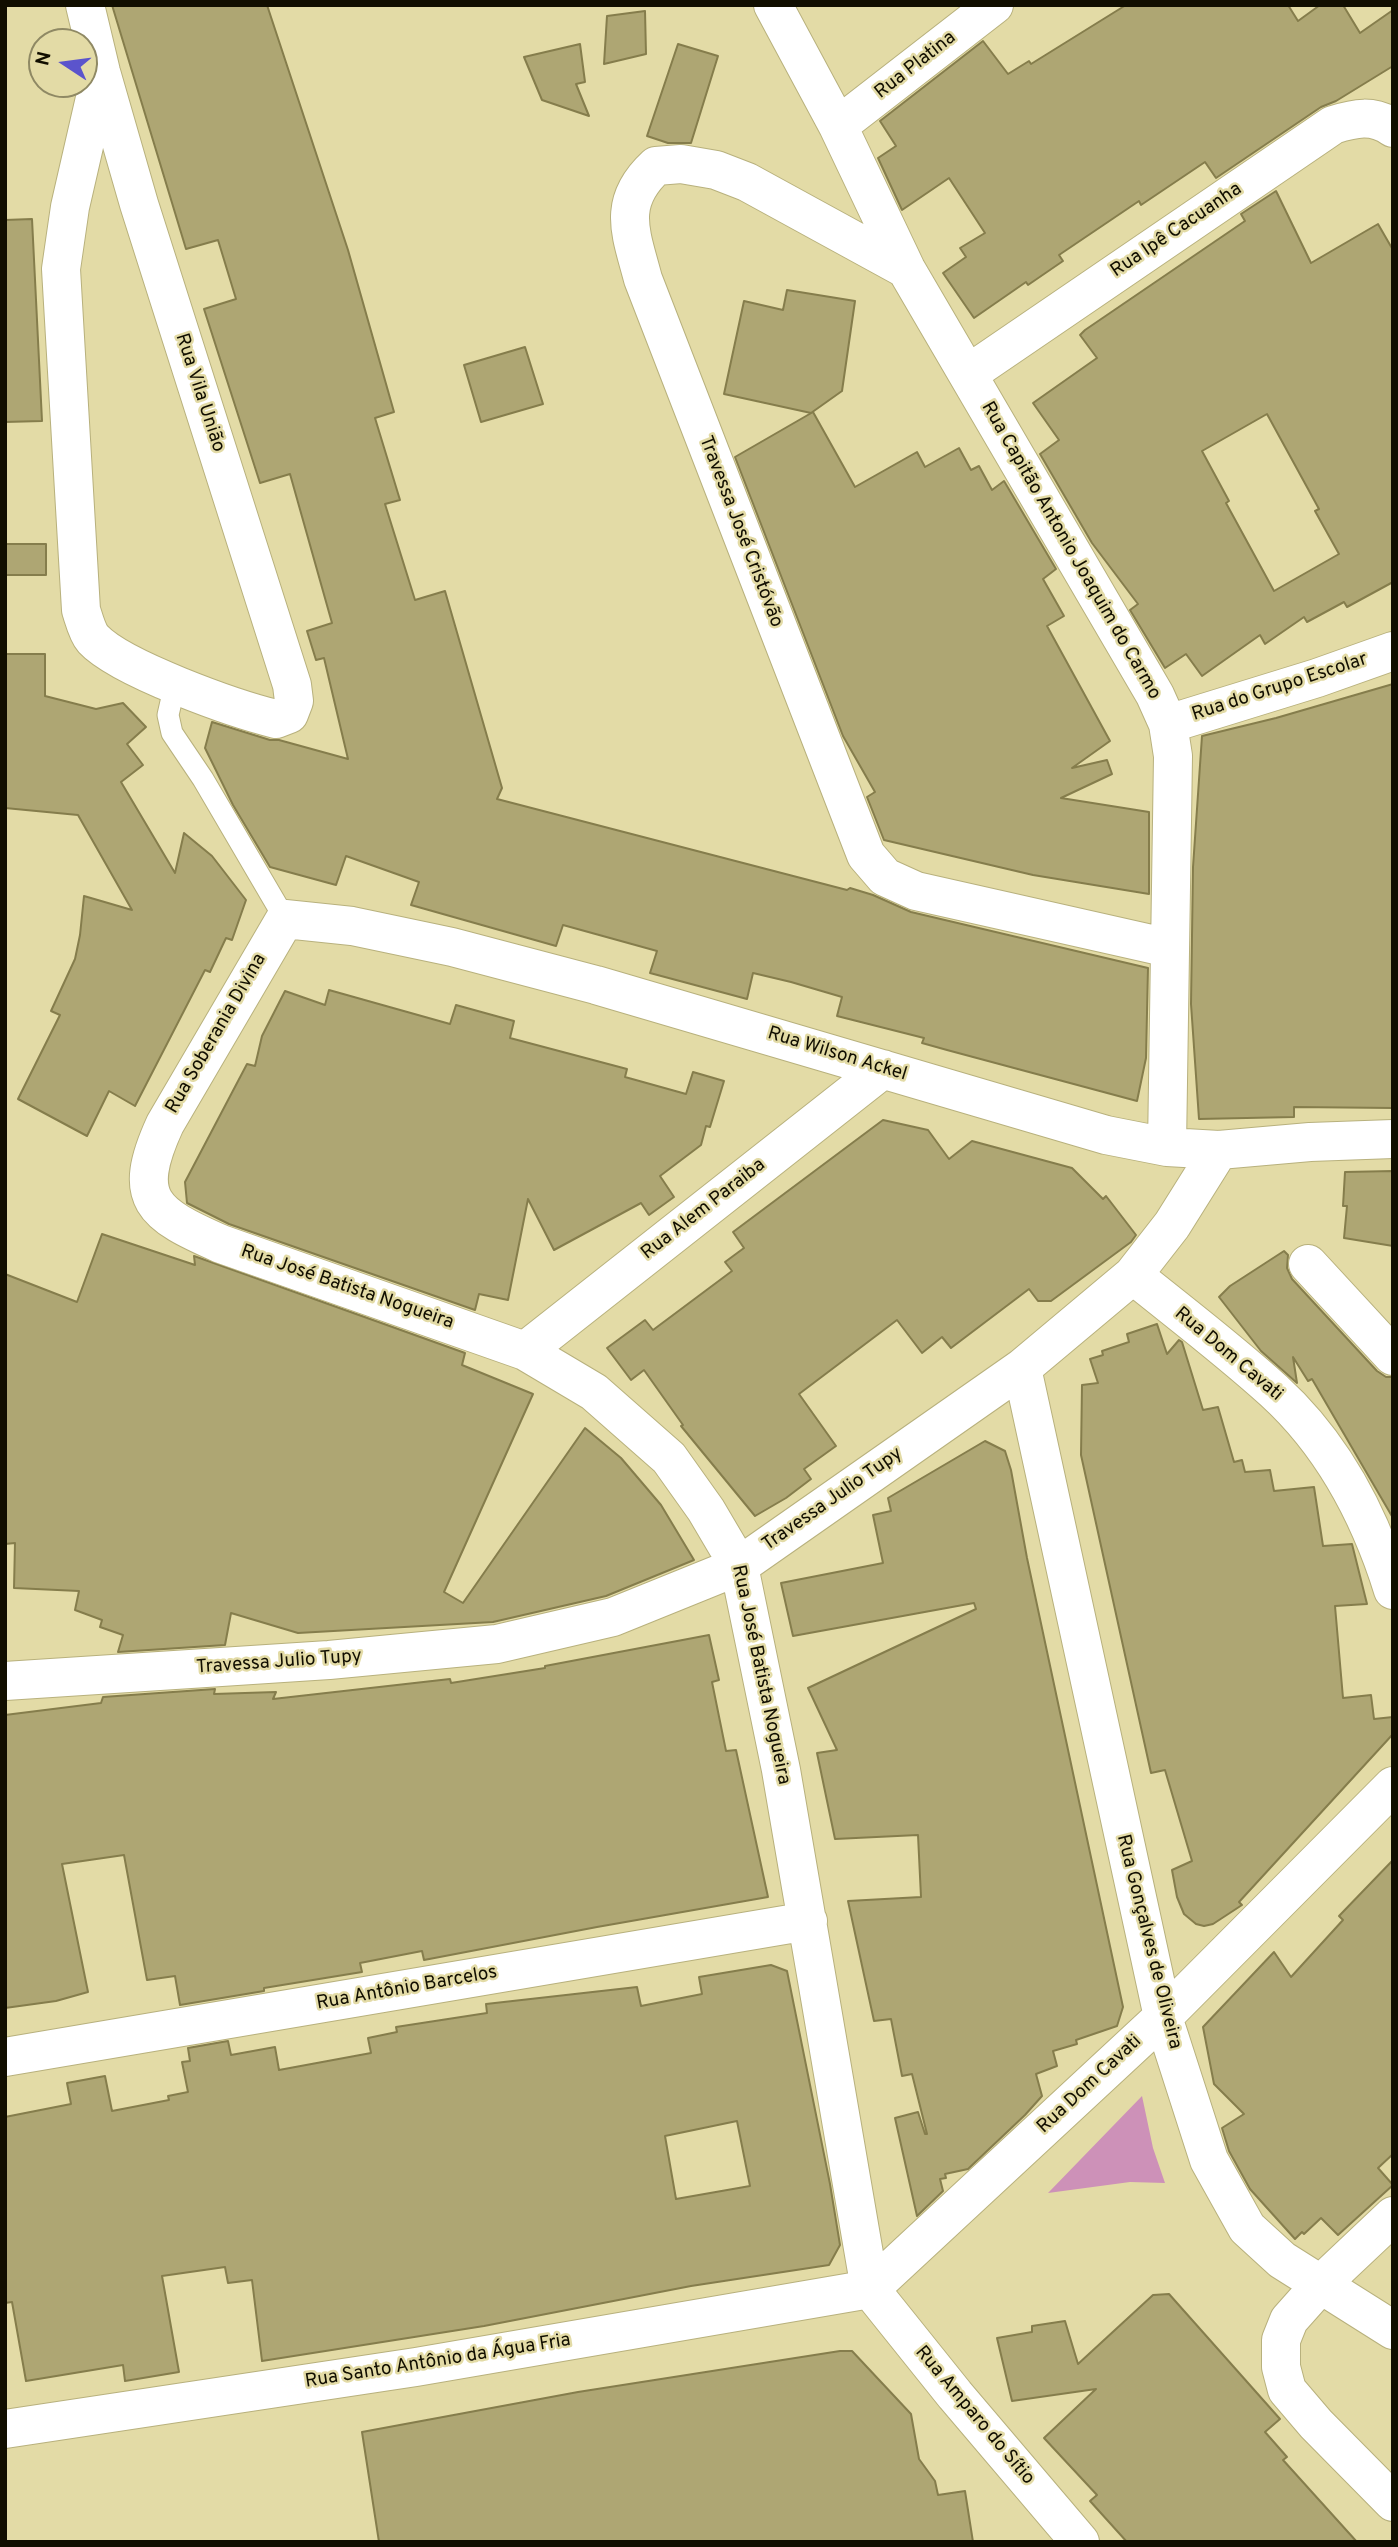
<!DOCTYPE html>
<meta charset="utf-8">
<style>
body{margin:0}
#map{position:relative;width:1398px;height:2547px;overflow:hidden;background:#e3dba6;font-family:Overpass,sans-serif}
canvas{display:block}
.frame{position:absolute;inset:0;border:7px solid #110e00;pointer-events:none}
.north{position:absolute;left:28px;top:28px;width:70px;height:70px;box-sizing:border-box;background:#e3dba6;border:2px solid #8f8964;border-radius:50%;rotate:283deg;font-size:19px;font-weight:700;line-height:28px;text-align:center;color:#110e00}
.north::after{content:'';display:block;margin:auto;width:24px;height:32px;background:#5b54cc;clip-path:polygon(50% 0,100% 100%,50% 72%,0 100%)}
</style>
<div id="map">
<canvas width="1398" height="2547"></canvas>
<div class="frame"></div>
<div class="north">N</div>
</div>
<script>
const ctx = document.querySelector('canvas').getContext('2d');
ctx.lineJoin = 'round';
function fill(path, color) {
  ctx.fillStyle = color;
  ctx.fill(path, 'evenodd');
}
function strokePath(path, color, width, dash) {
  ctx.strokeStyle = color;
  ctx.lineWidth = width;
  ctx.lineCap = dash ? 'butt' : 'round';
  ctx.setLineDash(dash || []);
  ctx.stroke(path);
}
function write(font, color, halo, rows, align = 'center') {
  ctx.font = font + ' Overpass,sans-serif';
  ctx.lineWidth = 5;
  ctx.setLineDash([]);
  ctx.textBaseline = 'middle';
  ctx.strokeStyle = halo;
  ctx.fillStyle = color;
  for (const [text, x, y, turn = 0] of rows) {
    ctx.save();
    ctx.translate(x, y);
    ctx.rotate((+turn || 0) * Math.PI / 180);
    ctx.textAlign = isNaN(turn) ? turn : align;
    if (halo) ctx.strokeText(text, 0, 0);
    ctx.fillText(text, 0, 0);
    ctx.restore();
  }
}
const green = new Path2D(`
 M1142 2096 1153 2148 1165 2183 1130 2182 1048 2193Z`);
const building = new Path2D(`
 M112 5H267L348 250 394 412 375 418 400 500 385 504 415 600 445 591 502 788 497 799 847 890 850 888 873 895 911 912 1148 968 1146 1058 1137 1101 947 1050 922 1043 924 1038 837 1016 842 997 791 982 753 973 747 999 650 973 657 951 563 925 556 946 411 905 419 882 346 856 336 885 270 867 233 805 205 748 212 722 270 740H279L348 759 324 658 316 660 307 631 332 623 290 474 260 483 204 309 236 299 218 240 186 249Z
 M1126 5H1288L1298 21 1320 5H1343L1360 33 1393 10V66L1336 101 1321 107 1216 178 1205 162 1141 205 1139 201 1059 255 1063 261 1028 285 1026 282 974 318 943 273 966 257 960 248 985 233 949 178 902 210 878 158 896 146 880 121 983 41 1008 74 1029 61 1031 64Z
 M645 11 646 54 604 64 607 16Z
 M580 44 585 82 576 84 589 116 542 100 524 57Z
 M678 44 718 56 691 143H668L647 136Z
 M1276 191 1311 263 1378 224 1393 250V582L1347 607 1344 602 1307 622 1304 617 1265 644 1260 635 1202 676 1186 654 1165 668 1130 610 1138 604 1092 543 1040 454 1059 440 1033 403 1097 358 1080 335 1085 330 1245 221 1241 214ZM1267 414 1319 509 1315 511 1339 554 1274 591 1226 503 1229 501 1202 451Z
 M32 219 42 421 5 422V220Z
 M787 290 855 301 842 391 811 413 724 394 744 301 783 310Z
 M525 347 543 404 481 422 464 365Z
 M813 412 855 487 917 452 925 467 959 448 971 470 979 466 992 490 1004 481 1056 569 1043 579 1064 616 1047 626 1110 741 1072 768 1107 760 1112 774 1061 798 1149 812V894L1033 875 884 840 867 797 875 792 843 736 735 457Z
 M5 544H46V575H5Z
 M5 654H45V696L96 709 123 703 146 727 127 744 143 765 121 782 175 873 184 833 212 856 246 900 232 940 226 938 210 972 205 970 135 1106 109 1091 87 1136 18 1099 60 1015 51 1011 75 959 80 935 84 896 132 910 78 815 5 808Z
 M1393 684V1108L1294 1107V1117L1199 1119 1191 1004 1193 867 1202 736 1276 718Z
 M329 990 450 1024 456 1005 514 1021 510 1038 627 1069 625 1077 686 1094 693 1072 724 1081 710 1127 706 1126 701 1145 660 1176 674 1197 649 1215 641 1203 554 1250 528 1199 508 1300 479 1294 475 1310 229 1224 187 1203 185 1182 247 1064 255 1066 262 1036 285 991 325 1005Z
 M883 1120 928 1130 949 1159 972 1141 1072 1168 1103 1199 1106 1196 1136 1235 1131 1242 1051 1301H1038L1029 1289 951 1348 942 1337 922 1353 897 1320 799 1394 836 1446 804 1469 811 1479 786 1498 755 1516 681 1426 683 1425 644 1370 631 1380 607 1348 645 1320 653 1330 732 1271 725 1262 744 1248 733 1232Z
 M1393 1171V1246L1344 1238 1347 1206H1343L1345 1172Z
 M102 1234 195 1265 194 1256 465 1353 462 1365 533 1394 444 1592 463 1603 585 1428 621 1458 661 1505 694 1560 606 1596 493 1622 298 1633 231 1613 225 1645 118 1652 123 1635 100 1627 102 1620 75 1610 79 1591 14 1588 15 1543 5 1544V1274L77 1302Z
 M1284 1251 1288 1255 1287 1268 1292 1279 1377 1371 1386 1377H1393V1518L1312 1379 1308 1381 1293 1357 1297 1383 1261 1351 1219 1297 1230 1286Z
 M1157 1324 1167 1354 1179 1340 1182 1342 1203 1410 1218 1407 1234 1462 1242 1460 1245 1472 1270 1470 1274 1491 1314 1487 1323 1546 1352 1544 1367 1604 1335 1606 1343 1698 1371 1695 1374 1719 1393 1717V1734L1239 1902 1242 1905 1213 1924 1204 1926 1196 1924 1184 1914 1177 1897 1172 1870 1192 1861 1165 1770 1151 1773 1081 1455 1082 1385 1098 1383 1090 1359 1103 1355 1102 1351 1129 1342 1127 1334Z
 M985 1441 1005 1451 1011 1470 1027 1558 1123 2007 1117 2026 1076 2040 1077 2044 1053 2051 1057 2066 1036 2074 1042 2096 1025 2115 968 2169 945 2174 946 2178 940 2179 943 2191 917 2216 895 2118 918 2112 925 2134H927L912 2074 902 2076 891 2019 874 2021 848 1901 921 1897 918 1835 835 1839 817 1753 837 1750 808 1688 976 1609 974 1603 793 1636 781 1583 883 1563 873 1515 891 1511 888 1498Z
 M709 1635 719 1680 712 1682 726 1751 736 1750 768 1897 597 1927 424 1960 422 1951 360 1963 362 1972 264 1988V1991L180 2005 175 1976 147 1980 124 1855 62 1864 88 1992 56 2001 5 2008V1715L101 1703 103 1697 215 1689 214 1694 276 1692 273 1699 450 1679 451 1683 545 1668V1666Z
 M1393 1860V2154L1378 2168 1393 2185 1338 2235 1321 2218 1304 2234 1302 2232 1295 2239 1250 2189 1229 2151 1222 2128 1244 2114 1214 2084 1203 2027 1274 1952 1291 1977 1343 1920 1339 1916Z
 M771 1965 787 1971 830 2184 840 2245 829 2265 691 2286 484 2326 262 2361 252 2280 228 2283 225 2267 162 2276 179 2372 125 2381 123 2365 26 2381 12 2302 5 2303V2117L71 2104 67 2083 105 2076 112 2111 169 2100 168 2096 188 2092 182 2062 190 2061 188 2048 228 2041 231 2055 275 2047 279 2070 371 2053 368 2038 397 2032 396 2027 487 2013 486 2004 637 1987 641 2006 702 1994 699 1977ZM737 2121 750 2186 676 2199 665 2136Z
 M1169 2294 1280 2419 1265 2432 1287 2457 1283 2460 1357 2542H1127L1090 2501 1097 2495 1044 2438 1096 2389 1012 2401 997 2338 1032 2332V2326L1065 2321 1078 2364 1153 2295Z
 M840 2351H852L911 2414 919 2459 935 2481 938 2495 965 2491 973 2542H379L362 2432 578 2392Z`);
const lane = new Path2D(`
 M175 684 168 715 172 733 203 779 285 919`);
const street = new Path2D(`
 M85 5 101 72 139 204 292 685 294 701 289 714 276 719C235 709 121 669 93 639 87 632 84 619 81 610L61 269 70 207 101 72
 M773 5 838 126 906 269 1155 695 1168 724 1173 756 1167 1147
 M838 126 994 5
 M906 269 747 182 716 170 681 164 656 166C616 203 631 233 643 279L866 855 885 877 916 891 1169 948
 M968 374 1333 125C1355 118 1373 114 1393 128
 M1168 724 1317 678 1393 651
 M1308 1264 1393 1356
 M1133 1275C1180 1313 1229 1350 1274 1391 1332 1444 1370 1516 1393 1590
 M525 1351 883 1069
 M1022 1368 1163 2017 1209 2160 1247 2228 1282 2260 1393 2330
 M5 1681 329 1660 497 1644 613 1617 739 1566 1022 1368 1133 1275 1172 1225 1219 1150
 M5 2057 808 1921
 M1393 2216 1321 2284 1289 2320 1281 2340V2367L1287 2390 1316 2424 1393 2502
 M870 2289 1163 2017 1393 1786
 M5 2429 416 2367 870 2289
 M1080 2542 955 2395 870 2289 781 1770 739 1566 706 1510 669 1458 594 1392 525 1351 221 1244C153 1214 130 1200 165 1124L285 919 352 926 452 947 596 985 1106 1135 1167 1147 1219 1150 1310 1142 1393 1139`);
const streetNames = [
 ["Rua Platina",916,66,-38],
 ["Rua Ipê Cacuanha",1177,231,-34],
 ["Rua Vila União",199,393,72],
 ["Travessa José Cristóvão",740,532,69],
 ["Rua Capitão Antonio Joaquim do Carmo",1070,551,60],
 ["Rua do Grupo Escolar",1280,688,-18],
 ["Rua Soberania Divina",217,1034,-60],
 ["Rua Wilson Ackel",837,1055,17],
 ["Rua Alem Paraiba",704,1210,-38],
 ["Rua José Batista Nogueira",347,1288,19],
 ["Rua Dom Cavati",1228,1355,40],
 ["Travessa Julio Tupy",833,1500,-35],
 ["Travessa Julio Tupy",279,1663,-4],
 ["Rua José Batista Nogueira",760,1675,78],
 ["Rua Gonçalves de Oliveira",1148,1942,76],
 ["Rua Antônio Barcelos",407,1989,-10],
 ["Rua Dom Cavati",1090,2085,-43],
 ["Rua Santo Antônio da Água Fria",438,2362,-9],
 ["Rua Amparo do Sítio",974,2416,50]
];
fill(green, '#cd91b8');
fill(building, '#aea673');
strokePath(building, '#857d4c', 2);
strokePath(lane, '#b8b17d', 23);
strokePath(street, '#b8b17d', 40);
strokePath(lane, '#fff', 21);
strokePath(street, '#fff', 38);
write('19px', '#110e00', '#e3dba6', streetNames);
</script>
